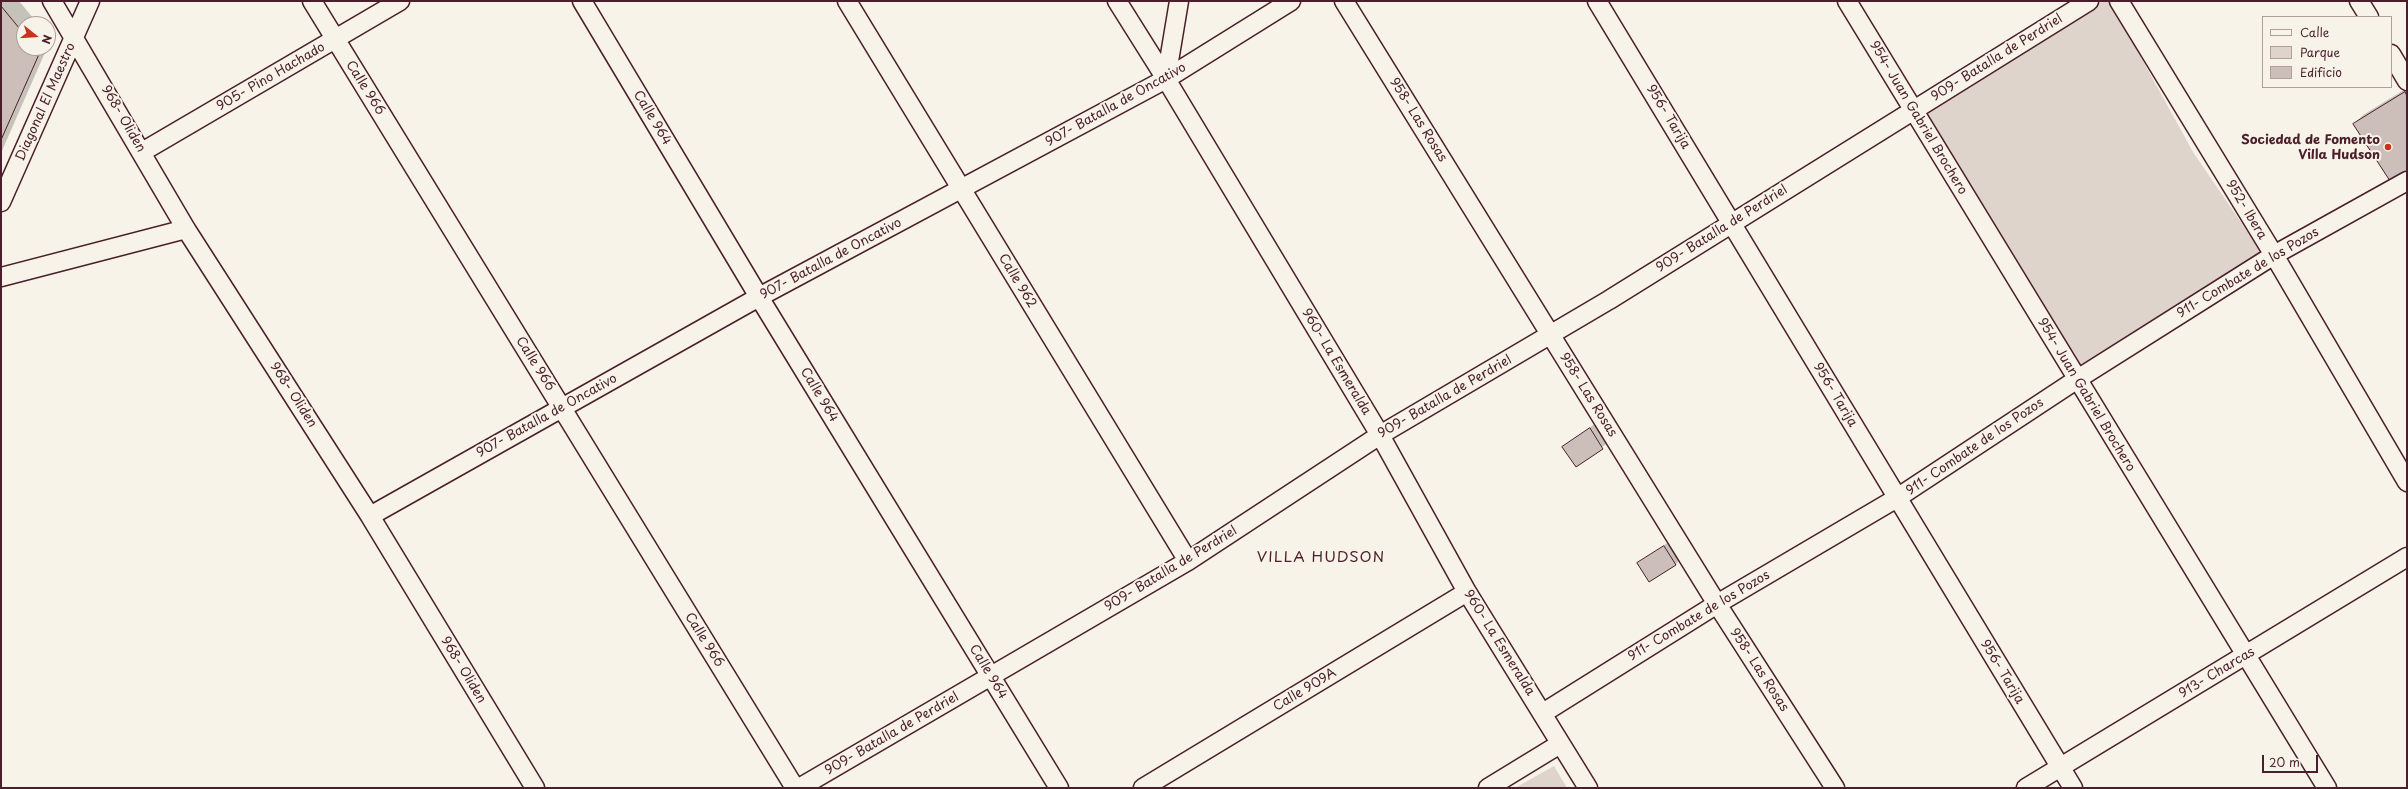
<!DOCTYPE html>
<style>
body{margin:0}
#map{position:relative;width:2408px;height:789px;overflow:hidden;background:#f7f3e8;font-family:"Playpen Sans",sans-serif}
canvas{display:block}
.frame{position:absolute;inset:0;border:2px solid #4a1f2b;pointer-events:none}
.legend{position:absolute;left:2262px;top:16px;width:130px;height:72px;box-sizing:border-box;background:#f7f3e8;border:1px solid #b29e9c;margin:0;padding:5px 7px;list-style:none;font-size:12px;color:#4a1f2b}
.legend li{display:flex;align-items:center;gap:8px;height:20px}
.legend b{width:20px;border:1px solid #b29e9c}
.north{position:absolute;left:16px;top:16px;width:40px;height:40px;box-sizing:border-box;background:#f7f3e8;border:1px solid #b29e9c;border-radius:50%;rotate:107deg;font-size:11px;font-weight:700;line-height:16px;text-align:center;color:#4a1f2b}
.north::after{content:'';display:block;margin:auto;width:14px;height:18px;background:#c8321e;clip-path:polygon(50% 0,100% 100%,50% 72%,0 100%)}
.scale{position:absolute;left:2262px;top:755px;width:56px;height:18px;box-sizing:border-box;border:2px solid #4a1f2b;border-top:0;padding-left:5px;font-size:12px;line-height:14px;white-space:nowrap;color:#4a1f2b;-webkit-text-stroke:3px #f7f3e8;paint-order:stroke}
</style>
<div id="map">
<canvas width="2408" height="789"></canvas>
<div class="frame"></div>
<ul class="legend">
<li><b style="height:5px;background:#f7f3e8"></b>Calle</li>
<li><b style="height:11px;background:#ded4cc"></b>Parque</li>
<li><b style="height:11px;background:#ccbfb9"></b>Edificio</li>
</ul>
<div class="north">N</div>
<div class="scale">20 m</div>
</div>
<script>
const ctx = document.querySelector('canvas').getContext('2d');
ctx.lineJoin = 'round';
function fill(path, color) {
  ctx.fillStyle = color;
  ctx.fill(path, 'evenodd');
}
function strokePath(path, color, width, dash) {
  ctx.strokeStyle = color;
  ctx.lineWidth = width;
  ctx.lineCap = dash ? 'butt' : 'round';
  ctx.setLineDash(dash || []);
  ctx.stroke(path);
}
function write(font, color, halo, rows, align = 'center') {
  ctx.font = font + ' "Playpen Sans",sans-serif';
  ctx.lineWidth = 4;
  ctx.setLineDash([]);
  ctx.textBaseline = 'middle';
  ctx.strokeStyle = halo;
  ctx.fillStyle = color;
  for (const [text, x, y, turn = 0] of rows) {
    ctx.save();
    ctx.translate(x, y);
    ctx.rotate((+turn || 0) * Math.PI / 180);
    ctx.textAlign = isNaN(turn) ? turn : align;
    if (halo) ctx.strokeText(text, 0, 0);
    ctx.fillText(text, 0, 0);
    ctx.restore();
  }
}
const green = new Path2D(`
 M2103 1H2110L2193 152 2262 253 2077 369 1922 112Z
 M1554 766 1567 788H1515Z`);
const shadow = new Path2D(`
 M1 1H19L38 24H24V48H47L1 153Z
 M48 36 51 40 48 47Z
 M2407 88V170L2354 124 2363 115Z
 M1596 423 1609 442 1576 466 1563 447Z
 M1670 541 1681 559 1675 565 1638 563Z`);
const building = new Path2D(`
 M1 6 24 34V48H36L40 52 1 140Z
 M2405 92 2407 96V171L2390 181 2353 124Z
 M1590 428 1603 449 1576 467 1562 447Z
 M1664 546 1676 565 1649 582 1637 563Z`);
const minor = new Path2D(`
 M52 1 186 229 370 516 535 788
 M312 1 795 788
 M582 1 759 297 1059 788
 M847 1 1188 561
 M1117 1 1166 79 1380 435 1467 592 1588 788
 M1344 1 1717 604 1835 788
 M1597 1 2073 788
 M1847 1 2327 788
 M2119 1 2274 255 2407 482
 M2359 1 2369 17
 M2391 54 2407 81
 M1166 79 1179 1
 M142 152 400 1
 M1 202 90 1
 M1 277 186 229
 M370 516 759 297 1166 79 1291 1
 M1543 713 1717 604 1897 498 2076 380 2274 255 2407 181
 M799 788 1188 561 1380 435 1609 300 2089 1
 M1143 788 1467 592
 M1488 788 1560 744
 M2026 788 2407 557`);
const markers = [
 [2388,147,4,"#c8321e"]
];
const streetNames = [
 ["909- Batalla de Perdriel",1997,58,-32],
 ["905- Pino Hachado",271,77,-30],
 ["Calle 966",365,88,58],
 ["Diagonal El Maestro",46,102,-66],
 ["907- Batalla de Oncativo",1116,105,-29],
 ["956- Tarija",1668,117,59],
 ["Calle 964",652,118,59],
 ["954- Juan Gabriel Brochero",1918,118,59],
 ["968- Oliden",123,119,60],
 ["958- Las Rosas",1418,120,58],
 ["952- Ibera",2246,210,59],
 ["909- Batalla de Perdriel",1722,229,-32],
 ["907- Batalla de Oncativo",831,259,-28],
 ["911- Combate de los Pozos",2248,273,-31],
 ["Calle 962",1017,281,59],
 ["960- La Esmeralda",1336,362,59],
 ["Calle 966",535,364,58],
 ["968- Oliden",293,395,57],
 ["Calle 964",819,395,59],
 ["958- Las Rosas",1588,395,58],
 ["956- Tarija",1835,395,59],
 ["954- Juan Gabriel Brochero",2086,395,59],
 ["909- Batalla de Perdriel",1445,397,-30],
 ["907- Batalla de Oncativo",547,416,-29],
 ["911- Combate de los Pozos",1975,447,-34],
 ["909- Batalla de Perdriel",1171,569,-31],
 ["911- Combate de los Pozos",1699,616,-31],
 ["Calle 966",704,640,58],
 ["960- La Esmeralda",1499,643,58],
 ["968- Oliden",463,670,59],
 ["958- Las Rosas",1759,670,57],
 ["Calle 964",988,672,59],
 ["956- Tarija",2002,672,59],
 ["913- Charcas",2217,673,-31],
 ["Calle 909A",1305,690,-31],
 ["909- Batalla de Perdriel",892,734,-30]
];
const poiNames = [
 ["Sociedad de Fomento",2380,140],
 ["Villa Hudson",2380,155]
];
const quarterNames = [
 ["VILLA HUDSON",1321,558]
];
fill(green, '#ded4cc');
fill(shadow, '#0003');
fill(building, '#ccbfb9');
strokePath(building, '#4a1f2b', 1);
strokePath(minor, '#4a1f2b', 21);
strokePath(minor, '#f7f3e8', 18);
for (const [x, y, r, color] of markers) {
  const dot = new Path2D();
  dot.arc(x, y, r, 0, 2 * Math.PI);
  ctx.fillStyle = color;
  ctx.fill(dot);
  strokePath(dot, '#f7f3e8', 1.5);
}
write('13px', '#4a1f2b', '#f7f3e8', streetNames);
write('bold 13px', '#4a1f2b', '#f7f3e8', poiNames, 'right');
ctx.letterSpacing = '1px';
write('15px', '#4a1f2b', '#f7f3e8', quarterNames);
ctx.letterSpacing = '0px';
</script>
